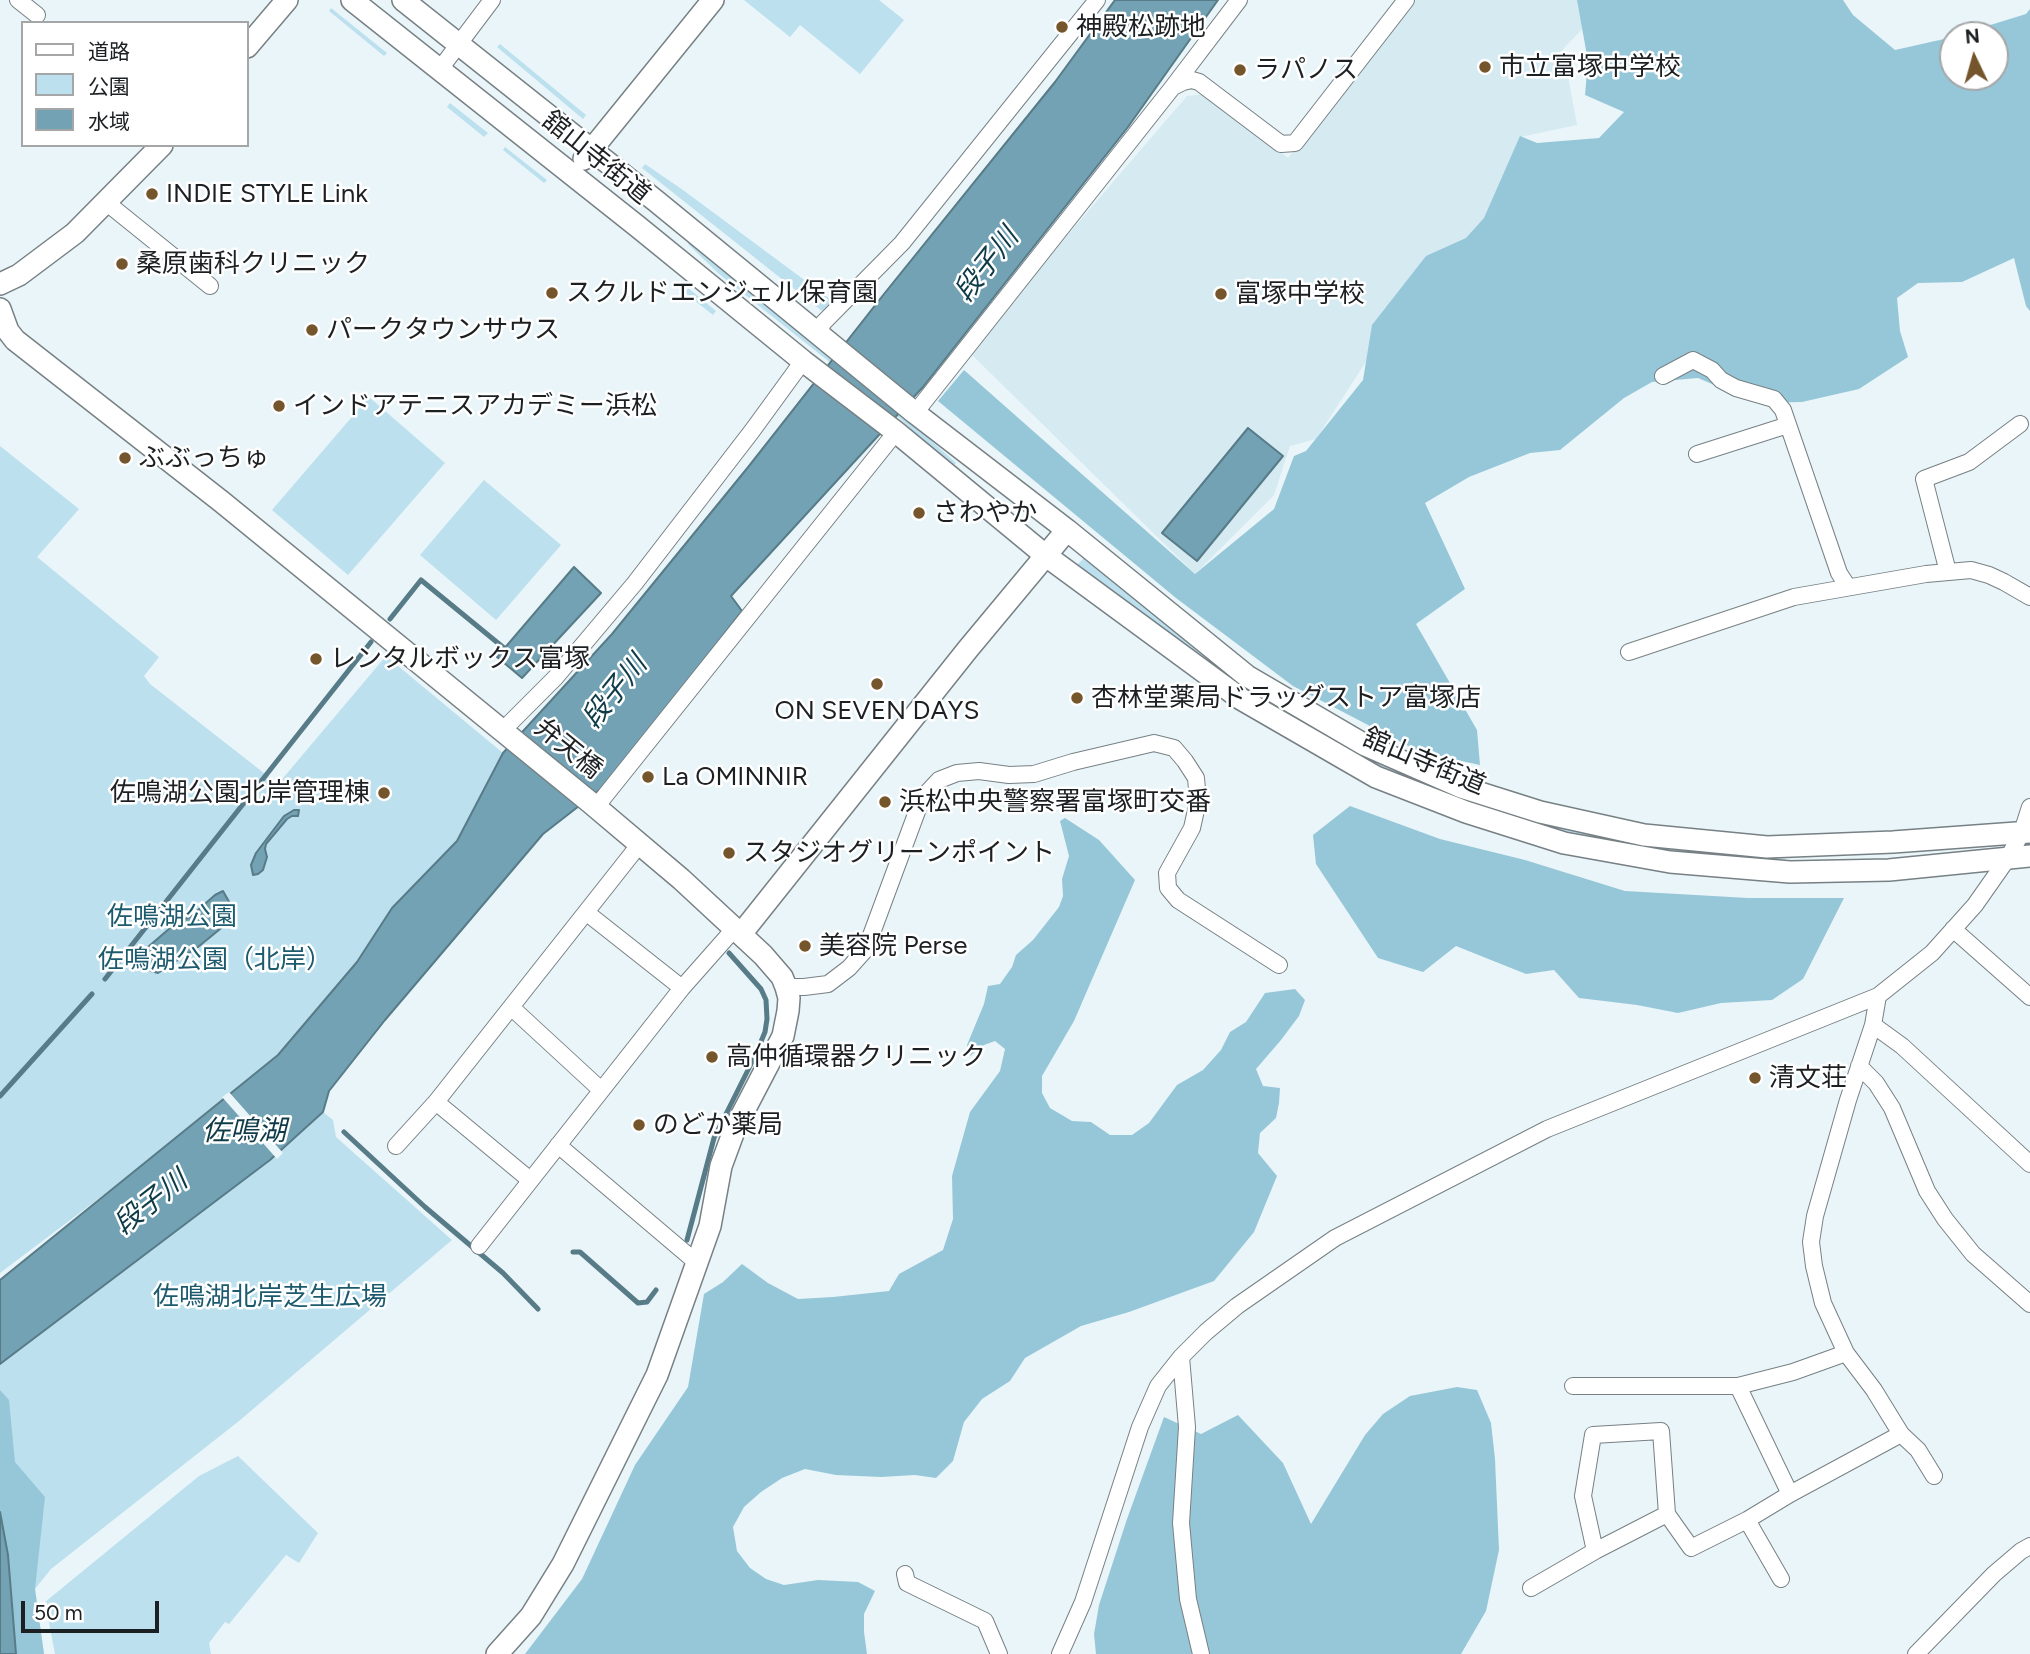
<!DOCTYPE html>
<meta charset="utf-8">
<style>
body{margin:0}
#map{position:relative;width:2030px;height:1654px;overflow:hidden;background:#e9f5f9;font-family:Figtree,"Noto Sans JP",sans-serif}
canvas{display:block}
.legend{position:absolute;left:21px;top:21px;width:228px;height:126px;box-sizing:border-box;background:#fff;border:2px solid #a4a6a7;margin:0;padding:9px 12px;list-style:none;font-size:21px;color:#1c2022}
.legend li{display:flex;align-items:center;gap:14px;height:35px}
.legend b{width:35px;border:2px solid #a4a6a7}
.north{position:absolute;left:1939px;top:21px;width:70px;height:70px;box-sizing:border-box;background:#fff;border:2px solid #a4a6a7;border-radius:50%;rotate:355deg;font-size:19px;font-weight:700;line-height:28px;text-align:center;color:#1c2022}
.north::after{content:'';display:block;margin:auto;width:24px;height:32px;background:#75552b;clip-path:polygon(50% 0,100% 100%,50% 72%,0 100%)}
.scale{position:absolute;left:21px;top:1601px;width:138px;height:32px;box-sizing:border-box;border:4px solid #1c2022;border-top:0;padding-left:9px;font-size:21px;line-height:24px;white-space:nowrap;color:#1c2022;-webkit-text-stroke:5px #fff;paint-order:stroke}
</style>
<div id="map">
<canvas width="2030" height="1654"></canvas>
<ul class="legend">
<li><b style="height:9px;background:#fff"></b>道路</li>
<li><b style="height:19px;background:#bce0ee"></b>公園</li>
<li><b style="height:19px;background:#72a2b3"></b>水域</li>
</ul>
<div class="north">N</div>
<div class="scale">50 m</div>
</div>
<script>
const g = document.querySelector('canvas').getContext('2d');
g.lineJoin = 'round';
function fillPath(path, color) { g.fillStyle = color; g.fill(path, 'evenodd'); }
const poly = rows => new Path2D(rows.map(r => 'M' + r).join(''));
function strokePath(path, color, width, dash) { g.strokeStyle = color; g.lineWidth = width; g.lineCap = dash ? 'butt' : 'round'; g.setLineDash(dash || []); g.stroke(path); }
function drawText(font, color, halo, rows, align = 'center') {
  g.font = font + ' Figtree,"Noto Sans JP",sans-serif'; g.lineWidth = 5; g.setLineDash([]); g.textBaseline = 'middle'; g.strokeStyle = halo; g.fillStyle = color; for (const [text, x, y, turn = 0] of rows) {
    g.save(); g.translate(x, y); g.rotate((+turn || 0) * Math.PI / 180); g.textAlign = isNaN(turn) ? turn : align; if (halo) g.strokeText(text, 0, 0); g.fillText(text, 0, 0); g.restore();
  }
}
const built = poly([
 [1416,0,1590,0,1593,18,1563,49,1577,125,1520,137,1501,234,1369,357,1316,439,1290,446,1274,495,1195,574,968,351,1187,96,1208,94,1288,158]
]);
const green = poly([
 [744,0,879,0,904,20,860,74,800,25,790,37],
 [331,8,387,53,384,56,329,11],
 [500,44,586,115,583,119,497,47],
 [450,103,488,133,484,137,447,107],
 [505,147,547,180,544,183,503,150],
 [645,164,683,190,834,302,822,311,642,168],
 [692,240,749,292,908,420,956,463,953,466,946,461,896,415,719,274,688,244],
 [688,288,716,311,713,315,685,293],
 [369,397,445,463,348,575,272,510],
 [0,446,79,509,37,557,159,657,144,676,150,684,278,784,386,656,503,753,457,841,392,908,357,962,278,1056,118,1184,0,1273],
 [484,480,561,545,496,620,420,555],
 [1085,557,1401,772,1762,856,1786,859,1785,863,1736,860,1637,848,1577,836,1495,813,1399,777,1359,758,1247,694,1077,565],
 [323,1112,333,1120,336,1137,452,1240,239,1421,51,1569,35,1589,44,1654,16,1654,8,1555,0,1512,0,1364,270,1160],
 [238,1456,318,1533,299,1563,286,1555,229,1624,225,1622,209,1643,211,1654,55,1654,45,1602,199,1476]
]);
const forest = poly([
 [1577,0,1843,0,1853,15,1895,50,1953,37,1953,77,1995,77,1995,35,1958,35,2026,14,2030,9,2030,311,2026,306,2014,258,1962,282,1918,283,1897,298,1900,331,1908,357,1859,389,1802,402,1756,403,1698,378,1652,382,1624,398,1560,450,1530,453,1469,477,1425,503,1465,589,1416,624,1477,730,1480,765,1420,752,1293,686,1176,598,938,401,964,370,1195,574,1274,509,1294,456,1306,451,1363,380,1372,325,1426,256,1466,238,1484,218,1520,136,1537,143,1599,138,1624,112,1585,95,1588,61],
 [1350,806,1440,839,1525,860,1625,891,1748,898,1844,898,1803,979,1772,1000,1721,1003,1678,1013,1637,1005,1579,998,1554,970,1526,974,1456,946,1423,972,1378,958,1316,864,1313,835],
 [1065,818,1099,840,1135,880,1074,1021,1042,1076,1042,1093,1050,1108,1072,1121,1091,1122,1110,1135,1132,1135,1149,1123,1177,1085,1203,1070,1221,1050,1230,1032,1246,1022,1265,993,1295,989,1305,1000,1299,1016,1281,1040,1256,1069,1263,1086,1280,1088,1279,1103,1276,1118,1260,1133,1258,1153,1277,1176,1254,1232,1214,1281,1129,1312,1081,1326,1025,1358,1010,1381,982,1399,964,1422,953,1461,936,1478,915,1475,881,1477,836,1475,805,1469,782,1478,761,1492,744,1507,733,1527,737,1551,750,1568,766,1579,784,1585,818,1580,858,1582,875,1591,864,1614,864,1632,867,1654,525,1654,582,1579,635,1465,688,1387,704,1294,723,1282,742,1264,768,1283,798,1299,833,1297,889,1291,899,1274,943,1250,953,1219,952,1176,970,1112,1000,1071,1005,1049,995,1041,984,1045,970,1056,967,1045,984,1004,988,986,1000,984,1012,967,1016,955,1033,940,1059,907,1063,896,1062,879,1069,856,1060,821],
 [1457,1387,1477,1390,1491,1423,1495,1459,1499,1550,1486,1611,1461,1654,1096,1654,1094,1634,1099,1605,1127,1519,1164,1417,1201,1434,1238,1415,1283,1463,1311,1524,1365,1435,1383,1414,1410,1396],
 [0,1390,9,1400,15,1462,45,1497,35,1589,44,1654,16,1654,8,1555,0,1512]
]);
const water = poly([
 [1115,0,1218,0,1128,127,923,387,731,596,742,611,606,785,543,834,385,1020,329,1091,323,1112,270,1160,0,1364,0,1280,278,1055,357,962,392,908,457,841,503,753,612,634,749,466,884,294,1055,82,1115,0],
 [1248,428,1283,456,1197,561,1162,533,1248,428],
 [574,567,601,593,522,678,497,657,574,567],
 [294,810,299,810,298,816,292,816,287,819,266,844,265,849,267,857,263,870,258,874,253,875,251,865,256,853,284,816,294,810],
 [223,891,232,907,231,916,225,925,198,947,158,973,151,971,144,965,142,960,148,947,177,922,190,917,215,895,223,891],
 [0,1512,8,1555,16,1654,0,1654,0,1512]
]);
const pier = poly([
 [229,1092,283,1153,277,1159,222,1097]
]);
const stream = poly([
 [390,619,421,580,504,648],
 [105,979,371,642],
 [0,1096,92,994],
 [344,1132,425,1207,503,1273,538,1309],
 [687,1240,714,1138,755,1056,765,1032,767,1019,766,1000,761,989,729,953],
 [573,1252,580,1252,638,1303,647,1302,656,1290]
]);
const street = poly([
 [18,0,37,15],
 [440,69,492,0],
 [1175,86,1183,82,1192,80,1199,82,1281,144,1295,143,1406,0],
 [107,203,210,286],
 [818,335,823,323,902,243,1097,0],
 [1663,376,1693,360,1712,370,1721,380,1736,388,1774,399,1783,410,1839,573,1848,587],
 [915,413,1172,88,1239,0],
 [1697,454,1788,425],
 [1948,572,1924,479,1969,462,2020,424],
 [1629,652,1794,597,1926,574,1971,570,1989,575,2004,582,2030,597],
 [502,731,555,678,635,583,752,431,803,361],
 [596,807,896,432],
 [587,913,682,988],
 [1953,929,2030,997],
 [786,987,804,987,828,984,849,968,866,949,919,806,925,795,939,780,957,773,979,771,1009,775,1034,774,1073,762,1154,743,1174,748,1185,761,1196,778,1198,801,1192,828,1167,873,1168,888,1178,900,1279,965],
 [511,1007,601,1090],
 [1873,1025,1902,1046,2030,1164],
 [1859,1066,1876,1083,1892,1108,1927,1191,1945,1219,1973,1254,2030,1304],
 [436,1102,530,1180],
 [558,1145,696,1262],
 [396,1146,436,1102,639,845],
 [479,1246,682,988,735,928],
 [1181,1357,1187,1427,1181,1523,1188,1599,1201,1654],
 [1573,1386,1738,1386],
 [1901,1434,1918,1450,1934,1476],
 [1790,1494,1738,1386,1793,1372,1846,1353],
 [1747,1520,1781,1579],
 [1595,1551,1667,1514],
 [905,1574,907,1583,985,1621,999,1654],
 [1531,1588,1595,1551,1583,1496,1593,1435,1661,1431,1667,1514,1691,1548,1747,1520,1790,1494,1901,1434,1874,1390,1846,1353,1823,1303,1814,1266,1811,1242,1815,1216,1848,1100,1873,1025,1878,996],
 [1060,1654,1083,1602,1140,1427,1158,1386,1181,1357,1206,1332,1237,1306,1335,1238,1547,1129,1878,996,1932,953,1975,905,2008,858,2022,832,2030,807],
 [1916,1654,1994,1574,2021,1551,2030,1546]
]);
const secondary = poly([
 [352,0,637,226,803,361,896,432,1045,555,1241,699,1376,777,1466,812,1564,843,1670,862,1790,872,1889,870,2030,856],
 [403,0,656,201,915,413,1067,530,1247,676,1365,745,1461,787,1540,812,1644,835,1767,847,1893,842,2030,832],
 [247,47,287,0],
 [584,159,713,0],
 [0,284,19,275,75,233,162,145],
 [0,309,8,331,15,340,222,502,591,803,681,879,763,955,782,977,786,987,789,998,788,1011,783,1036,735,1128,721,1166,710,1226,657,1375,563,1564,531,1616,497,1654],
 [741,934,968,649,1067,530]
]);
const markers = [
 [1062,27,7,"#75552b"],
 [1485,67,7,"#75552b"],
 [1240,70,7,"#75552b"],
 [152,194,7,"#75552b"],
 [122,264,7,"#75552b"],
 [552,293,7,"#75552b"],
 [1221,294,7,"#75552b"],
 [312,330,7,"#75552b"],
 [279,406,7,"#75552b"],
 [125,458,7,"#75552b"],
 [919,513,7,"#75552b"],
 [316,659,7,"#75552b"],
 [877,684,7,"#75552b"],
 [1077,698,7,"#75552b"],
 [648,777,7,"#75552b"],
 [384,793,7,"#75552b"],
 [885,802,7,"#75552b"],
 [729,853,7,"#75552b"],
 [805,946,7,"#75552b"],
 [712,1057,7,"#75552b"],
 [1755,1078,7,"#75552b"],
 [639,1125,7,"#75552b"]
];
const poiNames = [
 ["神殿松跡地",1076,27],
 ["市立富塚中学校",1499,67],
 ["ラパノス",1254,70],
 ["INDIE STYLE Link",166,194],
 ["桑原歯科クリニック",136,264],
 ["スクルドエンジェル保育園",566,293],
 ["富塚中学校",1235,294],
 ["パークタウンサウス",326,330],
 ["インドアテニスアカデミー浜松",293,406],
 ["ぶぶっちゅ",139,458],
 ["さわやか",933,513],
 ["レンタルボックス富塚",330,659],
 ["杏林堂薬局ドラッグストア富塚店",1091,698],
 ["ON SEVEN DAYS",877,711,"center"],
 ["La OMINNIR",662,777],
 ["佐鳴湖公園北岸管理棟",370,793,"right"],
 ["浜松中央警察署富塚町交番",899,802],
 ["スタジオグリーンポイント",743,853],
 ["美容院 Perse",819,946],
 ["高仲循環器クリニック",726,1057],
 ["清文荘",1769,1078],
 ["のどか薬局",653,1125]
];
const streetNames = [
 ["舘山寺街道",596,158,39],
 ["弁天橋",568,749,39],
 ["舘山寺街道",1424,762,23]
];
const parkNames = [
 ["佐鳴湖公園",172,917],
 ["佐鳴湖公園（北岸）",215,960],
 ["佐鳴湖北岸芝生広場",270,1297]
];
const waterNames = [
 ["段子川",987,265,-52],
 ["段子川",615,692,-51],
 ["佐鳴湖",244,1132],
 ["段子川",151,1203,-38]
];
fillPath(built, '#d6eaf1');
fillPath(green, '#bce0ee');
fillPath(forest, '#96c7d8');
fillPath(water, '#72a2b3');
strokePath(water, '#587b88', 2);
fillPath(pier, '#e9f5f9');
strokePath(stream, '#587b88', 5);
strokePath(street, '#778084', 18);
strokePath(secondary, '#778084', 24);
strokePath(street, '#fff', 16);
strokePath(secondary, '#fff', 21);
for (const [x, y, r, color] of markers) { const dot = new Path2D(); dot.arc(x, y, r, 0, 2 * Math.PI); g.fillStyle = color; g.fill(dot); strokePath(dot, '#fff', 2.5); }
drawText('26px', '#1c2022', '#fff', poiNames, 'left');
drawText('26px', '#1c2022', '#fff', streetNames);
drawText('26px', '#1c5a6e', '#fff', parkNames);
drawText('italic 28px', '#0f3b48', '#fff', waterNames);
</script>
